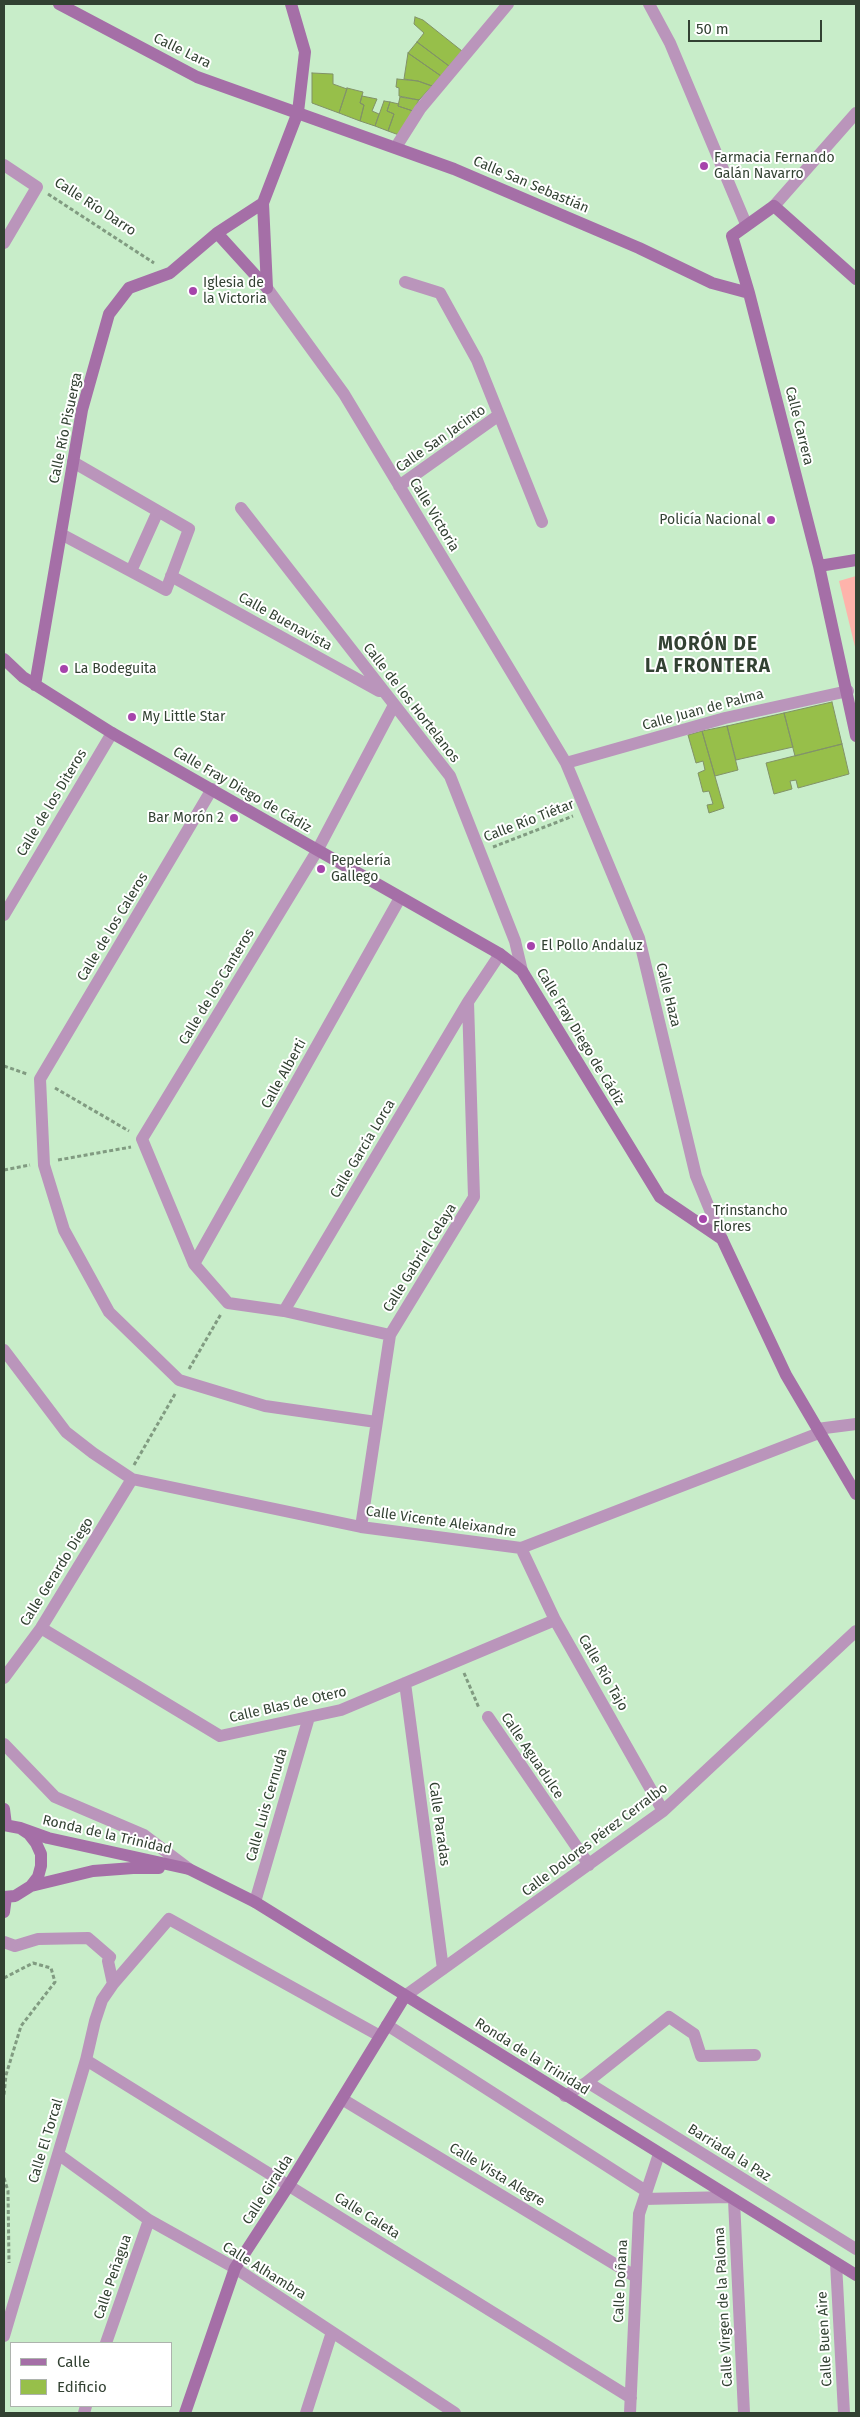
<!DOCTYPE html>
<meta charset="utf-8">
<style>
body{margin:0}
#map{position:relative;width:860px;height:2417px;overflow:hidden;background:#c8edc9;font-family:"Fira Sans",sans-serif}
canvas{display:block}
.frame{position:absolute;inset:0;border:5px solid #324132;pointer-events:none}
.legend{position:absolute;left:10px;top:2342px;width:162px;height:65px;box-sizing:border-box;background:#fff;border:1px solid #adb3ad;margin:0;padding:6px 9px;list-style:none;font-size:15px;color:#324132}
.legend li{display:flex;align-items:center;gap:10px;height:25px}
.legend b{width:25px;border:1px solid #adb3ad}
.scale{position:absolute;left:688px;top:20px;width:134px;height:22px;box-sizing:border-box;border:2px solid #324132;border-top:0;padding-left:6px;font-size:15px;line-height:18px;white-space:nowrap;color:#324132;-webkit-text-stroke:4px #fff;paint-order:stroke}
</style>
<div id="map">
<canvas width="860" height="2417"></canvas>
<div class="frame"></div>
<ul class="legend">
<li><b style="height:6px;background:#a56fa7"></b>Calle</li>
<li><b style="height:14px;background:#97bf4a"></b>Edificio</li>
</ul>
<div class="scale">50 m</div>
</div>
<script>
const g = document.querySelector('canvas').getContext('2d');
g.lineJoin = 'round';
function fillPath(path, color) { g.fillStyle = color; g.fill(path, 'evenodd'); }
const poly = rows => new Path2D(rows.map(r => 'M' + r).join(''));
function strokePath(path, color, width, dash) { g.strokeStyle = color; g.lineWidth = width; g.lineCap = dash ? 'butt' : 'round'; g.setLineDash(dash || []); g.stroke(path); }
function drawText(font, color, halo, rows, align = 'center') {
  g.font = font + ' "Fira Sans",sans-serif'; g.lineWidth = 4; g.setLineDash([]); g.textBaseline = 'middle'; g.strokeStyle = halo; g.fillStyle = color; for (const [text, x, y, turn = 0] of rows) {
    g.save(); g.translate(x, y); g.rotate((+turn || 0) * Math.PI / 180); g.textAlign = isNaN(turn) ? turn : align; if (halo) g.strokeText(text, 0, 0); g.fillText(text, 0, 0); g.restore();
  }
}
const green = poly([
 [856,576,856,651,839,581]
]);
const building = poly([
 [415,17,423,20,462,51,449,66,417,42,424,33,414,24,415,17],
 [417,42,449,66,441,76,408,53,417,42],
 [408,53,441,76,432,86,418,81,404,79,408,53],
 [312,73,333,74,333,84,347,89,339,113,312,103,312,73],
 [397,79,418,81,432,86,419,100,399,96,399,88,396,87,397,79],
 [347,88,363,92,360,103,364,105,360,121,339,113,347,88],
 [362,96,377,99,372,111,379,114,375,126,360,121,364,105,360,103,362,96],
 [400,97,419,100,413,111,398,106,400,97],
 [384,101,390,102,387,111,394,114,388,131,375,126,384,101],
 [390,102,399,104,398,106,413,111,399,135,388,131,394,114,387,111,390,102],
 [832,702,842,744,795,756,784,713,832,702],
 [784,713,793,747,736,760,727,726,784,713],
 [727,726,738,770,715,776,702,731,727,726],
 [702,731,724,808,709,813,707,805,713,804,709,791,703,792,698,773,705,770,703,761,696,763,688,735,702,731],
 [842,744,849,774,798,788,796,780,790,781,792,789,774,794,766,763,842,744]
]);
const path = poly([
 [48,194,154,263],
 [493,847,573,816],
 [4,1066,27,1074],
 [55,1088,129,1131],
 [58,1160,131,1147],
 [4,1170,30,1165],
 [189,1369,221,1314],
 [134,1465,175,1394],
 [464,1673,479,1708],
 [4,1978,33,1963,51,1968,55,1982,21,2026,6,2075,4,2095],
 [4,2178,8,2191,9,2263]
]);
const street = poly([
 [649,4,670,43,746,224],
 [396,147,420,109,508,4],
 [4,165,37,187,4,243],
 [774,206,856,113],
 [405,282,440,293,477,360,542,522],
 [267,288,344,394,566,763,639,938,696,1176,722,1239],
 [399,486,499,415],
 [241,508,450,776,515,941,522,971],
 [61,534,166,590,189,529,73,462],
 [131,571,158,511],
 [171,576,379,691],
 [566,763,725,718,848,691],
 [212,789,40,1079,44,1165,64,1230,109,1312,179,1380,265,1406,376,1422],
 [4,915,112,733],
 [194,1264,400,898],
 [284,1311,468,1002,500,954],
 [390,1335,284,1311,228,1303,194,1264,142,1139,317,851,394,705],
 [4,1350,66,1432,93,1453,132,1479,361,1527,521,1548,819,1433],
 [817,1429,856,1424],
 [361,1527,390,1335,474,1197,468,1002],
 [521,1548,555,1620,663,1811],
 [41,1628,220,1736,341,1710,555,1620],
 [4,1678,41,1628,132,1479],
 [405,1683,443,1969],
 [488,1717,589,1865],
 [4,1744,55,1797,144,1835,189,1869],
 [255,1902,309,1717],
 [4,1942,15,1946,38,1939,88,1938,110,1957,108,1961,113,1984,102,2000,95,2021,86,2060,4,2336],
 [113,1984,169,1919,380,2036],
 [405,1996,663,1811,856,1631],
 [387,2025,646,2191],
 [86,2060,631,2398],
 [587,2082,669,2017,694,2034,701,2056,755,2055],
 [565,2096,587,2082,856,2249],
 [342,2099,636,2277],
 [58,2154,149,2220,235,2268,455,2413],
 [644,2199,729,2197],
 [734,2200,744,2413],
 [836,2263,844,2413],
 [106,2343,149,2220],
 [84,2413,86,2406],
 [306,2413,332,2332],
 [630,2413,639,2214,659,2154]
]);
const secondary = poly([
 [59,4,197,77,454,169,639,248,712,283,749,293],
 [263,203,267,288],
 [217,233,267,288],
 [856,279,774,206,732,236,749,293,819,566,856,736],
 [819,566,856,560],
 [4,659,23,677,112,733,500,954,522,971,660,1197,722,1239,786,1375,856,1494],
 [35,685,82,410,109,314,129,288,170,273,217,233,263,203,298,112,305,52,291,4],
 [4,1809,6,1825],
 [4,1825,20,1828,29,1834,36,1843,41,1854,41,1866,38,1877,31,1886,15,1896,4,1897],
 [20,1828,48,1838,189,1869,255,1902,856,2275],
 [31,1886,93,1871,133,1868,159,1868],
 [4,1912,6,1897],
 [185,2413,235,2268,289,2185,405,1996]
]);
const markers = [
 [704,166,5,"#a644ab"],
 [193,291,5,"#a644ab"],
 [771,520,5,"#a644ab"],
 [64,669,5,"#a644ab"],
 [132,717,5,"#a644ab"],
 [234,818,5,"#a644ab"],
 [321,869,5,"#a644ab"],
 [531,946,5,"#a644ab"],
 [703,1219,5,"#a644ab"]
];
const streetNames = [
 ["Calle Lara",182,51,26],
 ["Calle San Sebastián",531,185,23],
 ["Calle Río Darro",95,207,33],
 ["Calle Carrera",799,426,76],
 ["Calle Río Pisuerga",66,428,-78],
 ["Calle San Jacinto",441,439,-35],
 ["Calle Victoria",434,515,59],
 ["Calle Buenavista",285,622,29],
 ["Calle de los Hortelanos",411,703,52],
 ["Calle Juan de Palma",703,710,-15],
 ["Calle Fray Diego de Cádiz",242,790,30],
 ["Calle de los Diteros",52,803,-59],
 ["Calle Río Tiétar",529,821,-21],
 ["Calle de los Caleros",113,927,-59],
 ["Calle de los Canteros",217,987,-59],
 ["Calle Haza",668,995,76],
 ["Calle Fray Diego de Cádiz",580,1037,59],
 ["Calle Alberti",284,1074,-61],
 ["Calle García Lorca",363,1149,-59],
 ["Calle Gabriel Celaya",420,1258,-58],
 ["Calle Vicente Aleixandre",441,1522,8],
 ["Calle Gerardo Diego",57,1572,-58],
 ["Calle Río Tajo",603,1673,60],
 ["Calle Blas de Otero",288,1705,-13],
 ["Calle Aguadulce",532,1756,56],
 ["Calle Luis Cernuda",267,1805,-74],
 ["Calle Paradas",439,1824,82],
 ["Ronda de la Trinidad",107,1835,13],
 ["Calle Dolores Pérez Cerralbo",595,1840,-37],
 ["Ronda de la Trinidad",532,2057,32],
 ["Calle El Torcal",46,2141,-73],
 ["Barriada la Paz",729,2153,32],
 ["Calle Vista Alegre",497,2175,31],
 ["Calle Giralda",268,2190,-57],
 ["Calle Caleta",367,2216,32],
 ["Calle Alhambra",264,2271,32],
 ["Calle Peñagua",113,2277,-71],
 ["Calle Doñana",621,2281,-87],
 ["Calle Virgen de la Paloma",724,2307,-93],
 ["Calle Buen Aire",825,2339,-93]
];
const poiNames = [
 ["Farmacia Fernando",714,158],
 ["Galán Navarro",714,174],
 ["Iglesia de",203,283],
 ["la Victoria",203,299],
 ["Policía Nacional",761,520,"right"],
 ["La Bodeguita",74,669],
 ["My Little Star",142,717],
 ["Bar Morón 2",224,818,"right"],
 ["Pepelería",331,861],
 ["Gallego",331,877],
 ["El Pollo Andaluz",541,946],
 ["Trinstancho",713,1211],
 ["Flores",713,1227]
];
const districtNames = [
 ["MORÓN DE",708,645],
 ["LA FRONTERA",708,667]
];
fillPath(green, '#feb3ab');
fillPath(building, '#97bf4a');
strokePath(building, '#819268', 1);
strokePath(path, '#819b81', 3, [4, 2.5]);
strokePath(street, '#ba95bb', 12);
strokePath(secondary, '#a56fa7', 12);
for (const [x, y, r, color] of markers) { const dot = new Path2D(); dot.arc(x, y, r, 0, 2 * Math.PI); g.fillStyle = color; g.fill(dot); strokePath(dot, '#fff', 2); }
drawText('14px', '#324132', '#fff', streetNames);
drawText('14px', '#324132', '#fff', poiNames, 'left');
g.letterSpacing = '1px';
drawText('bold 19px', '#324132', '#fff', districtNames);
g.letterSpacing = '0px';
</script>
